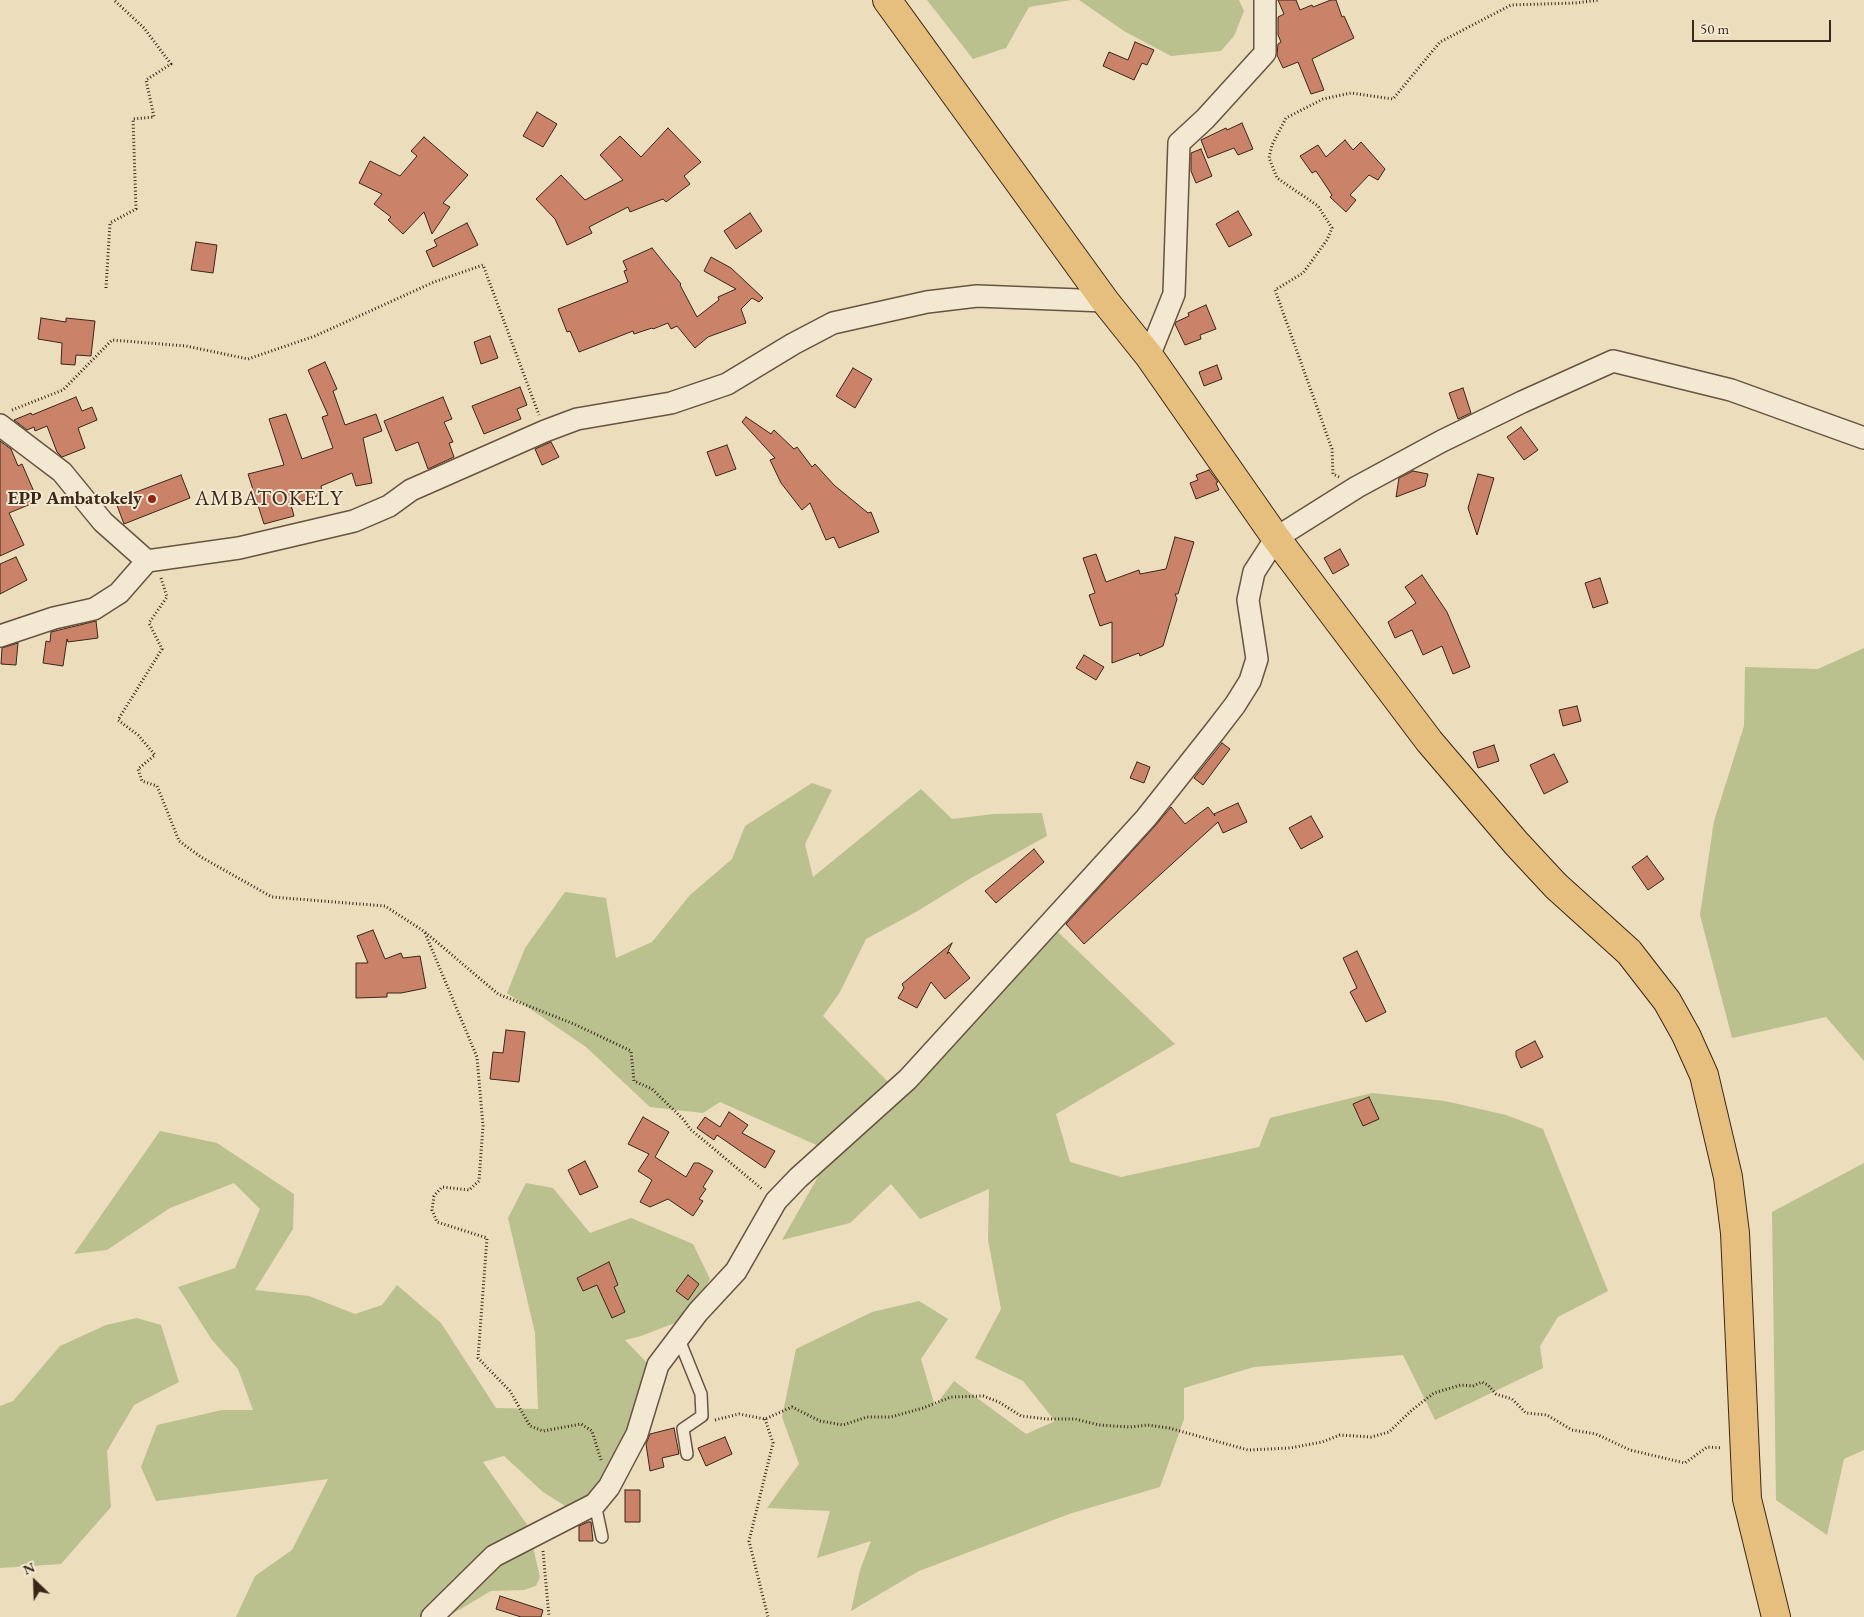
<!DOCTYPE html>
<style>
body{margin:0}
#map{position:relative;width:1864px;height:1617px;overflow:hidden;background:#ecddbc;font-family:"EB Garamond",serif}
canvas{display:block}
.north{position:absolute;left:10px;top:1557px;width:50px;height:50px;-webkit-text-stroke:4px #f3e9d3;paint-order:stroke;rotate:336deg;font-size:14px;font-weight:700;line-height:20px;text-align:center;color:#3b2719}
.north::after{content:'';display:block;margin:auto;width:18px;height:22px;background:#3b2719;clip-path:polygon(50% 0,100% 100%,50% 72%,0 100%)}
.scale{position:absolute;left:1692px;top:20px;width:139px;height:22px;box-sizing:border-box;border:2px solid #3b2719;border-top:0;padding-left:6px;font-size:15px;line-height:18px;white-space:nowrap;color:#3b2719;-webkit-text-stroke:4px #f3e9d3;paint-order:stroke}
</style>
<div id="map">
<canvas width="1864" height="1617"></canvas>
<div class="north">N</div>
<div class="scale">50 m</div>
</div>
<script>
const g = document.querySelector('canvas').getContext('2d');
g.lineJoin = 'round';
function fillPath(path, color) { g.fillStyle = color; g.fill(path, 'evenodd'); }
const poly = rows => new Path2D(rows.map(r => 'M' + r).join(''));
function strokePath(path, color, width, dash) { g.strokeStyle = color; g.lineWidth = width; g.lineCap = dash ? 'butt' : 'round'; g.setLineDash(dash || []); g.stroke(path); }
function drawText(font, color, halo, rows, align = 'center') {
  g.font = font + ' "EB Garamond",serif'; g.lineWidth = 4; g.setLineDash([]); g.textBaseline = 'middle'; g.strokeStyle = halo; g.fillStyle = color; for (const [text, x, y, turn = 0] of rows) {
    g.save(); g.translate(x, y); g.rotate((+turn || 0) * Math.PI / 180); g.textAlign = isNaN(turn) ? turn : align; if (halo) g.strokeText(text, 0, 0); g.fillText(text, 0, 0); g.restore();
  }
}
const green = poly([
 [927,0,1071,0,1029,7,1006,48,973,59],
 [1079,0,1239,0,1244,11,1234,36,1221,51,1171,56,1124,31],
 [1864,648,1864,1061,1826,1017,1732,1038,1700,915,1714,821,1744,726,1745,667,1818,669],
 [812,783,832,790,805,844,813,877,921,789,952,819,994,814,1042,813,1047,836,971,878,916,912,866,939,840,992,823,1016,898,1092,1058,932,1175,1044,1056,1114,1070,1162,1121,1177,1259,1147,1270,1118,1372,1093,1445,1101,1506,1115,1543,1129,1608,1291,1558,1317,1540,1346,1543,1368,1435,1420,1403,1355,1254,1367,1184,1388,1184,1419,1160,1487,1072,1513,919,1571,851,1611,860,1570,871,1541,817,1558,830,1511,767,1508,799,1464,782,1417,796,1349,872,1312,919,1301,948,1319,921,1359,935,1406,954,1381,1026,1434,1055,1421,1023,1381,975,1358,1001,1309,988,1240,989,1189,920,1219,891,1184,850,1223,782,1240,832,1152,720,1102,703,1113,650,1107,586,1047,507,993,525,948,565,892,606,898,616,958,652,942,690,895,732,859,745,826],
 [160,1131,217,1143,294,1194,293,1229,255,1290,309,1296,355,1314,382,1305,397,1285,441,1323,496,1408,538,1409,535,1333,508,1218,526,1183,553,1188,590,1233,631,1218,693,1244,710,1279,685,1319,641,1336,625,1340,648,1364,647,1404,601,1487,570,1509,543,1492,504,1456,483,1462,528,1526,540,1577,536,1586,524,1590,491,1591,447,1617,236,1617,255,1576,292,1550,328,1479,156,1501,141,1467,157,1425,222,1410,253,1410,238,1369,212,1340,178,1287,235,1268,260,1209,234,1183,170,1208,107,1250,74,1254],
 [1864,1163,1864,1450,1844,1459,1827,1535,1776,1500,1772,1212],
 [137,1318,161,1325,179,1382,134,1405,107,1451,111,1507,61,1564,0,1568,0,1406,13,1401,60,1346,106,1325]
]);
const building = poly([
 [1278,0,1296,0,1300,10,1312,5,1313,7,1331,0,1336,0,1342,17,1344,16,1354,38,1312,59,1324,90,1311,94,1298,62,1283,68,1277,55,1278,44,1281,42,1278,35,1278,17,1284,14,1278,0],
 [1135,42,1154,50,1147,65,1142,63,1134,80,1103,66,1109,52,1128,60,1135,42],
 [537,112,557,124,543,147,523,136,537,112],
 [1242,123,1253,149,1238,155,1234,148,1208,158,1201,140,1226,128,1227,130,1242,123],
 [668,128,701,162,684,176,690,184,666,202,663,199,630,212,628,207,589,227,592,233,567,245,555,219,536,199,561,175,585,200,623,180,600,155,620,136,641,157,668,128],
 [424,137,468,175,443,203,450,207,432,234,424,212,403,234,388,220,391,217,374,204,382,194,359,183,370,161,400,176,417,156,411,151,424,137],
 [1345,140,1353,150,1361,142,1385,169,1378,180,1369,175,1350,195,1356,200,1346,212,1330,197,1332,195,1316,171,1312,173,1300,156,1318,145,1326,157,1345,140],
 [1201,149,1212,176,1196,183,1191,171,1191,153,1201,149],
 [1238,211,1252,235,1229,247,1216,224,1238,211],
 [750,213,762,231,736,249,724,231,750,213],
 [467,223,478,245,433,267,426,251,437,246,434,240,467,223],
 [196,242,217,245,213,273,191,270,196,242],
 [652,248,681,284,680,285,697,317,719,300,718,297,736,289,704,271,711,257,731,268,763,298,759,302,752,298,741,309,746,323,708,337,695,348,677,326,671,329,668,323,653,329,652,328,634,334,633,331,579,352,570,331,567,332,558,309,628,282,624,271,627,270,623,261,652,248],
 [1206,305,1216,329,1200,335,1201,339,1185,345,1175,324,1176,322,1189,316,1188,313,1206,305],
 [41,318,66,322,66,318,95,321,91,356,76,355,75,365,61,364,62,343,38,339,41,318],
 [490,336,498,358,481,364,474,342,490,336],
 [325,362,337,389,333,391,345,425,376,414,382,431,363,438,372,483,356,486,352,473,321,486,322,492,317,496,291,505,294,516,264,524,248,474,284,465,269,419,286,414,302,459,333,448,322,417,328,415,308,370,325,362],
 [1217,365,1222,379,1204,386,1199,372,1217,365],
 [853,368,872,379,855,408,836,396,853,368],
 [520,387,527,405,517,409,521,419,484,434,472,406,520,387],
 [1463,388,1471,413,1458,419,1449,393,1463,388],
 [76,397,82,411,92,407,97,420,78,428,85,448,62,457,57,452,47,426,35,431,34,427,27,430,14,420,31,413,32,415,76,397],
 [443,397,452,419,444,422,453,442,449,443,454,457,428,469,418,442,396,451,384,421,443,397],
 [746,417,771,434,774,430,794,449,797,447,812,467,815,464,834,485,868,513,871,512,879,532,839,548,834,537,826,540,810,503,802,510,781,483,770,460,775,458,742,422,746,417],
 [1521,427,1538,450,1524,460,1507,437,1521,427],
 [0,441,11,449,18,466,22,464,38,501,9,513,24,545,0,556,0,441],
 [551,442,559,457,542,465,535,449,551,442],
 [727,445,736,469,716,476,707,452,727,445],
 [1209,470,1218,482,1216,483,1219,490,1196,499,1190,483,1198,480,1196,475,1209,470],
 [1413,471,1428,474,1425,486,1396,497,1399,478,1413,471],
 [1478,474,1494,478,1477,535,1468,508,1478,474],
 [181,475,190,498,124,524,115,500,181,475],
 [1175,537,1194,542,1178,594,1175,594,1177,599,1163,646,1140,656,1139,653,1112,663,1112,622,1100,626,1089,595,1095,593,1083,558,1096,554,1106,582,1139,570,1140,574,1166,569,1175,537],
 [1340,549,1349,565,1333,574,1324,558,1340,549],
 [16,557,27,580,0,594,0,564,16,557],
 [1422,575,1447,612,1470,667,1453,674,1442,646,1423,655,1412,630,1395,638,1388,622,1416,603,1405,587,1422,575],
 [1600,578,1608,603,1593,608,1585,583,1600,578],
 [96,621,98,638,68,642,67,639,63,666,43,663,46,641,50,642,51,632,96,621],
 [18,643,16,665,1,664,2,648,18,643],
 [1084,655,1104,667,1096,680,1076,668,1084,655],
 [1577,706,1581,721,1563,726,1559,710,1577,706],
 [1222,743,1230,749,1203,785,1194,778,1222,743],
 [1494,745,1499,761,1478,768,1473,752,1494,745],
 [1554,754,1568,782,1544,794,1530,765,1554,754],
 [1137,762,1150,767,1144,783,1130,778,1137,762],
 [1238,803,1247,822,1223,833,1218,822,1084,944,1066,924,1155,826,1171,807,1185,824,1208,807,1215,816,1214,814,1238,803],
 [1311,816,1323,837,1301,849,1289,828,1311,816],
 [1034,849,1044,862,996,903,985,891,1034,849],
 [1647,856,1664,879,1648,890,1632,867,1647,856],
 [373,930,385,959,401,953,403,958,420,956,426,988,401,993,387,993,387,997,356,998,356,963,368,963,357,936,373,930],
 [952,943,947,954,949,952,970,978,945,999,931,982,917,1008,898,998,904,988,902,984,952,943],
 [1357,951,1386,1012,1366,1022,1350,992,1357,988,1343,958,1357,951],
 [506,1030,525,1032,519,1082,490,1079,493,1052,503,1053,506,1030],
 [1535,1041,1543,1057,1521,1068,1516,1056,1516,1051,1535,1041],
 [1369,1097,1379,1119,1363,1126,1353,1104,1369,1097],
 [729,1112,748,1125,742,1133,775,1151,765,1168,717,1135,714,1140,697,1128,705,1117,720,1127,729,1112],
 [643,1117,669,1132,655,1157,686,1177,694,1163,699,1163,713,1171,703,1187,706,1189,699,1199,703,1201,693,1216,668,1199,650,1207,640,1202,652,1180,638,1171,649,1154,628,1144,643,1117],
 [585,1161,598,1187,580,1195,568,1170,585,1161],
 [609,1262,618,1285,614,1287,625,1312,612,1318,597,1285,583,1291,577,1278,609,1262],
 [688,1275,699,1284,688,1300,676,1291,688,1275],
 [674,1428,679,1454,662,1458,664,1467,650,1471,646,1444,650,1434,674,1428],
 [725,1437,732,1454,706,1466,698,1448,725,1437],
 [625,1490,640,1490,640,1522,625,1522,625,1490],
 [588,1522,591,1522,593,1541,579,1541,579,1526,588,1522],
 [500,1596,543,1610,541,1617,521,1617,496,1609,500,1596]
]);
const path = poly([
 [106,288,110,223,136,209,133,119,154,117,146,80,171,64,144,28,114,0],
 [12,410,63,390,112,340,186,346,248,359,315,336,434,282,483,265,539,415],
 [1339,477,1333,474,1332,449,1275,290,1303,273,1327,240,1332,228,1318,206,1277,178,1269,158,1272,145,1286,118,1323,99,1351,93,1393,99,1440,42,1511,5,1575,3,1600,0],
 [161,578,167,597,149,623,162,649,118,720,138,735,155,755,138,769,142,781,157,786,179,841,201,857,272,897,385,906,425,932,498,994,574,1024,631,1051,634,1081,652,1089,684,1120,690,1129,762,1189],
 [425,933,477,1057,483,1126,479,1181,469,1190,442,1187,434,1196,432,1210,437,1222,487,1238,478,1358,510,1391,530,1426,543,1431,581,1424,592,1431,601,1460],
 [765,1419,773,1443,749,1541,768,1617],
 [715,1420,739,1414,765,1419,792,1407,820,1421,843,1425,867,1417,891,1417,923,1408,951,1397,983,1396,999,1402,1021,1416,1047,1419,1075,1419,1099,1425,1130,1427,1148,1425,1169,1428,1248,1450,1290,1448,1322,1442,1340,1435,1371,1437,1389,1432,1412,1410,1434,1393,1461,1385,1473,1386,1482,1382,1488,1385,1496,1394,1512,1399,1526,1413,1547,1415,1572,1430,1596,1434,1630,1450,1685,1463,1707,1447,1722,1448],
 [543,1551,549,1617]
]);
const lane = poly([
 [678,1337,701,1394,702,1416,683,1429,687,1454],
 [595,1504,602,1537]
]);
const street = poly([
 [1149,356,1174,294,1179,143,1205,119,1265,53,1265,0],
 [0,425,62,472,103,522,147,561],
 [0,636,54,618,94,609,119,593,147,561,239,548,354,521,389,506,411,490,545,431,577,419,671,403,727,384,793,344,833,323,927,302,977,296,1105,301],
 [432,1617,494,1556,595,1504,609,1487,637,1434,658,1365,698,1312,736,1271,776,1201,798,1178,908,1079,1146,818,1215,731,1235,705,1250,681,1257,659,1248,600,1254,572,1276,538,1357,487,1442,441,1522,402,1613,361,1731,390,1864,438]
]);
const primary = poly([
 [887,0,1105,301,1149,356,1276,538,1429,741,1516,843,1556,886,1629,952,1667,1001,1686,1035,1704,1075,1728,1177,1735,1233,1747,1499,1776,1617]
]);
const markers = [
 [152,499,5,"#8f2418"]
];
const poiNames = [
 ["EPP Ambatokely",142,499]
];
const quarterNames = [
 ["AMBATOKELY",269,499]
];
fillPath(green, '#bac08e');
fillPath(building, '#ca8269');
strokePath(building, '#3b2719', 1);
strokePath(lane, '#675442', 14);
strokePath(street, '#675442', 24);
strokePath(primary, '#3b2719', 30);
strokePath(path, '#3b2719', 3, [1, 2.5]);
strokePath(lane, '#f3e9d3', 11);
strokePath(street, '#f3e9d3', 21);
strokePath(primary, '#e6be7e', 28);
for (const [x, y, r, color] of markers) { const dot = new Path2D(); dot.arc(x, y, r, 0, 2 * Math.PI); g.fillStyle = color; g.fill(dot); strokePath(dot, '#f3e9d3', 2); }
drawText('bold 19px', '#3b2719', '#f3e9d3', poiNames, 'right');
g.letterSpacing = '1px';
drawText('21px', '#3b2719', '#f3e9d3', quarterNames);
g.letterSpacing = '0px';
</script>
